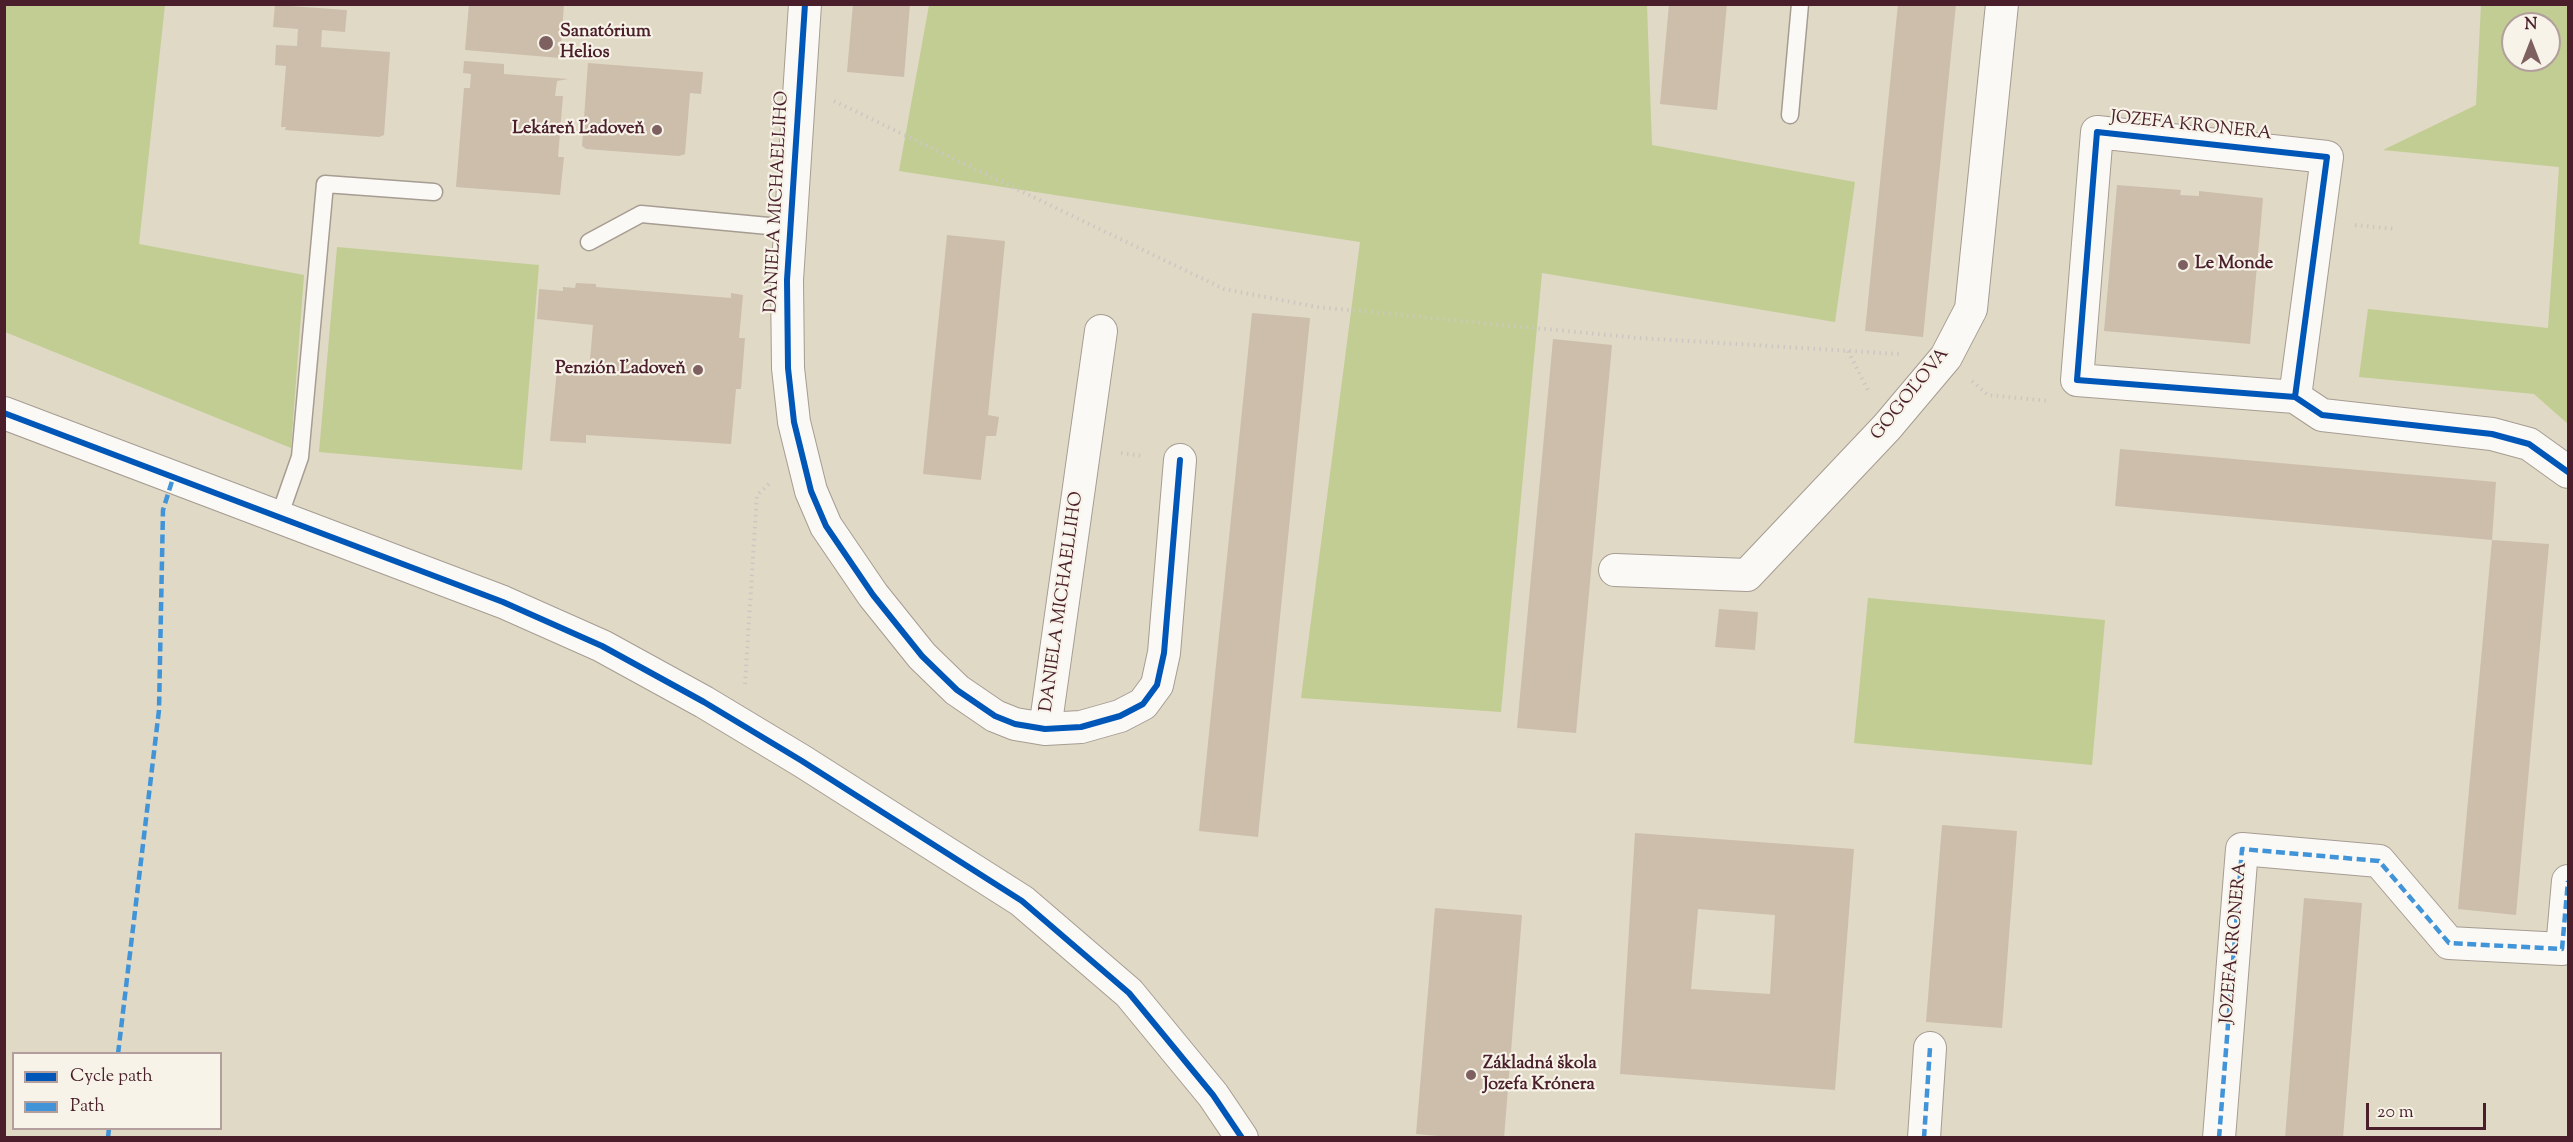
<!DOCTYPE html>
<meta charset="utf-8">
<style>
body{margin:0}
#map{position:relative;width:2573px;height:1142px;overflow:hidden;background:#e0d9c5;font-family:"Sorts Mill Goudy",serif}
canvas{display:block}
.frame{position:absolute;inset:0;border:6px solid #4a1f2b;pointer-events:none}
.legend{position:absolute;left:12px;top:1052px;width:210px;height:78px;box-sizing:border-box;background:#f7f3e8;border:2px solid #b29e9c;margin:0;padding:8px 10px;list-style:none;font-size:18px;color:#4a1f2b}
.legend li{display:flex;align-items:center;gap:12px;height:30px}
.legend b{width:30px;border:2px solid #b29e9c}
.north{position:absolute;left:2501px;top:12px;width:60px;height:60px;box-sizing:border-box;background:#f7f3e8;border:2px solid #b29e9c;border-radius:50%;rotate:0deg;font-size:16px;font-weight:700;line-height:24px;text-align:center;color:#4a1f2b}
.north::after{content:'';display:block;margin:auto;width:21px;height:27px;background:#7e6061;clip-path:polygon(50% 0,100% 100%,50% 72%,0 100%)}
.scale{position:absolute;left:2366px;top:1103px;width:120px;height:27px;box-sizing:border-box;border:3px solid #4a1f2b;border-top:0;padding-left:8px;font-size:18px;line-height:21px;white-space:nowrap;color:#4a1f2b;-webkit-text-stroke:4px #f7f3e8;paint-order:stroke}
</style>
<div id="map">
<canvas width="2573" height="1142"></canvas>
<div class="frame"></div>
<ul class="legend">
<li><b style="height:8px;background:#0057b8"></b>Cycle path</li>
<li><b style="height:8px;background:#4194d7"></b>Path</li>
</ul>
<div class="north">N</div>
<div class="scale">20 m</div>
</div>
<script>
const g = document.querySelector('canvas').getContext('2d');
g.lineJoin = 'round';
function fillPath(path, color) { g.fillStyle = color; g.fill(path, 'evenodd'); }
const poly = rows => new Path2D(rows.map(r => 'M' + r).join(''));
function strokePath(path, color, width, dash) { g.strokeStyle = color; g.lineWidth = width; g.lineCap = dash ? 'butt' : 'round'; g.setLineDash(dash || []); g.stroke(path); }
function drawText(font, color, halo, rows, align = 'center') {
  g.font = font + ' "Sorts Mill Goudy",serif'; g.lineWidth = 4.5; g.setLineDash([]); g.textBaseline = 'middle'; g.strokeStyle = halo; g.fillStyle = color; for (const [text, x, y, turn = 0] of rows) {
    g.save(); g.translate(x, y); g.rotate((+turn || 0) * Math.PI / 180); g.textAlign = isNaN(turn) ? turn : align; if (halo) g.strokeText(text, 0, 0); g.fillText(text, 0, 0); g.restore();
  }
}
const green = poly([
 [4,5,165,5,139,244,304,275,291,448,5,332],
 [1647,5,1652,145,1855,182,1835,322,1542,273,1501,712,1301,698,1360,242,899,171,929,5],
 [2481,5,2568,5,2568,424,2534,394,2359,377,2368,309,2548,328,2559,167,2383,150,2476,105],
 [2513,24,2549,24,2549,60,2513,60],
 [337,247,539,265,522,470,319,452],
 [1868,598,2105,620,2092,765,1854,743]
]);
const building = poly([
 [469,4,564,4,560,58,465,50],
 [853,4,910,4,904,77,847,72],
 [1669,4,1727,4,1717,110,1660,104],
 [1898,4,1956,4,1923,337,1865,331],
 [275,5,347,10,345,32,322,30,321,47,390,52,384,135,379,137,285,130,286,127,281,127,286,66,275,65,276,45,297,46,298,29,273,27],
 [464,61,504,64,504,74,568,79,557,81,555,96,563,96,558,157,564,157,560,195,456,187,464,88,470,88,471,74,463,73],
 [588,63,703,72,701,94,690,93,685,154,679,156,586,149,582,146],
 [2117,185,2181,190,2180,195,2199,196,2199,191,2263,198,2250,344,2104,331],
 [947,235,1005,241,988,415,999,417,996,436,986,436,981,480,923,474],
 [576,283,596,284,596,287,731,298,731,293,743,295,739,338,745,338,741,389,736,389,731,444,586,435,586,443,550,441,557,369,589,371,593,325,537,319,539,289,563,291,563,287,575,288],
 [1252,313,1310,318,1258,837,1199,831],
 [1553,339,1612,345,1576,733,1517,728],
 [2120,449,2496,482,2492,540,2549,544,2516,915,2458,909,2492,540,2115,506],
 [1719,609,1758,612,1755,650,1715,647],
 [1942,825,2017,831,2002,1028,1926,1022],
 [1635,833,1854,849,1835,1090,1620,1074],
 [1698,909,1775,915,1770,994,1691,989],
 [2304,898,2362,903,2343,1138,2285,1138],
 [1435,908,1522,915,1504,1138,1462,1138,1416,1134]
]);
const path = poly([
 [834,101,1224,289,1317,307,1639,338,1899,354],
 [2355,225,2395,229],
 [1848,351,1869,392],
 [1972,381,1988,395,2049,401],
 [1121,453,1143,456],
 [745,684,757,495,771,482]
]);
const service = poly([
 [1790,115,1800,4],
 [589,242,641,214,790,228],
 [279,517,300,457,325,184,434,192]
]);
const minor = poly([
 [805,4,787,280,788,368,794,422,811,491,826,526,873,595,922,656,957,690,995,716,1015,724,1045,729,1081,727,1120,716,1143,704,1157,685,1164,653,1180,460],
 [2295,397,2327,157,2097,132,2077,380,2295,397,2322,415,2492,434,2529,444,2568,472],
 [4,413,503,602,602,646,704,702,802,761,1022,901,1129,993,1213,1095,1242,1138],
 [1615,570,1747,575,1887,427,1946,357,1971,309,2002,4],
 [1045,729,1101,331],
 [1924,1138,1930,1048],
 [2219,1138,2242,849,2379,861,2449,943,2562,949,2568,881]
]);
const quiet = poly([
 [118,1054,159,710,163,510,173,478],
 [108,1138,109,1128],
 [1924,1138,1930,1048],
 [2219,1138,2242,849,2379,861,2449,943,2562,949,2568,881]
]);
const cycleway = poly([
 [805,4,787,280,788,368,794,422,811,491,826,526,873,595,922,656,957,690,995,716,1015,724,1045,729,1081,727,1120,716,1143,704,1157,685,1164,653,1180,460],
 [2295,397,2327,157,2097,132,2077,380,2295,397,2322,415,2492,434,2529,444,2568,472],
 [4,413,503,602,602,646,704,702,802,761,1022,901,1129,993,1213,1095,1242,1138]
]);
const markers = [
 [546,43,8,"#7e6061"],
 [657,130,6,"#7e6061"],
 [2183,265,6,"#7e6061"],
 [698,370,6,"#7e6061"],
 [1471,1075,6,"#7e6061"]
];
const poiNames = [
 ["Sanatórium",560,33],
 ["Helios",560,54],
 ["Lekáreň Ľadoveň",645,130,"right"],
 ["Le Monde",2195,265],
 ["Penzión Ľadoveň",686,370,"right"],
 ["Základná škola",1483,1065],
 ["Jozefa Krónera",1483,1086]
];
const streetNames = [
 ["JOZEFA KRONERA",2191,127,6],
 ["DANIELA MICHAELLIHO",778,202,-87],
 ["GOGOĽOVA",1911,395,-51],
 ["DANIELA MICHAELLIHO",1063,602,-82],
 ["JOZEFA KRONERA",2235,943,-85]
];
fillPath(green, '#c1cd93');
fillPath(building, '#ccbeab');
strokePath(service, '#a69c92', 19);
strokePath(minor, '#a69c92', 34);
strokePath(path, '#ccc7c3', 4, [1.5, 4.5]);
strokePath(service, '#faf9f6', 16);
strokePath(minor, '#faf9f6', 32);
strokePath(quiet, '#4194d7', 4.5, [9, 4.5]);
strokePath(cycleway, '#0057b8', 6);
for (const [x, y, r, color] of markers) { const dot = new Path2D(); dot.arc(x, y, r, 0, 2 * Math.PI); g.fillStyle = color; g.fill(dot); strokePath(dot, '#f7f3e8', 2); }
drawText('bold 18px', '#4a1f2b', '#f7f3e8', poiNames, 'left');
drawText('18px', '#4a1f2b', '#f7f3e8', streetNames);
</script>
